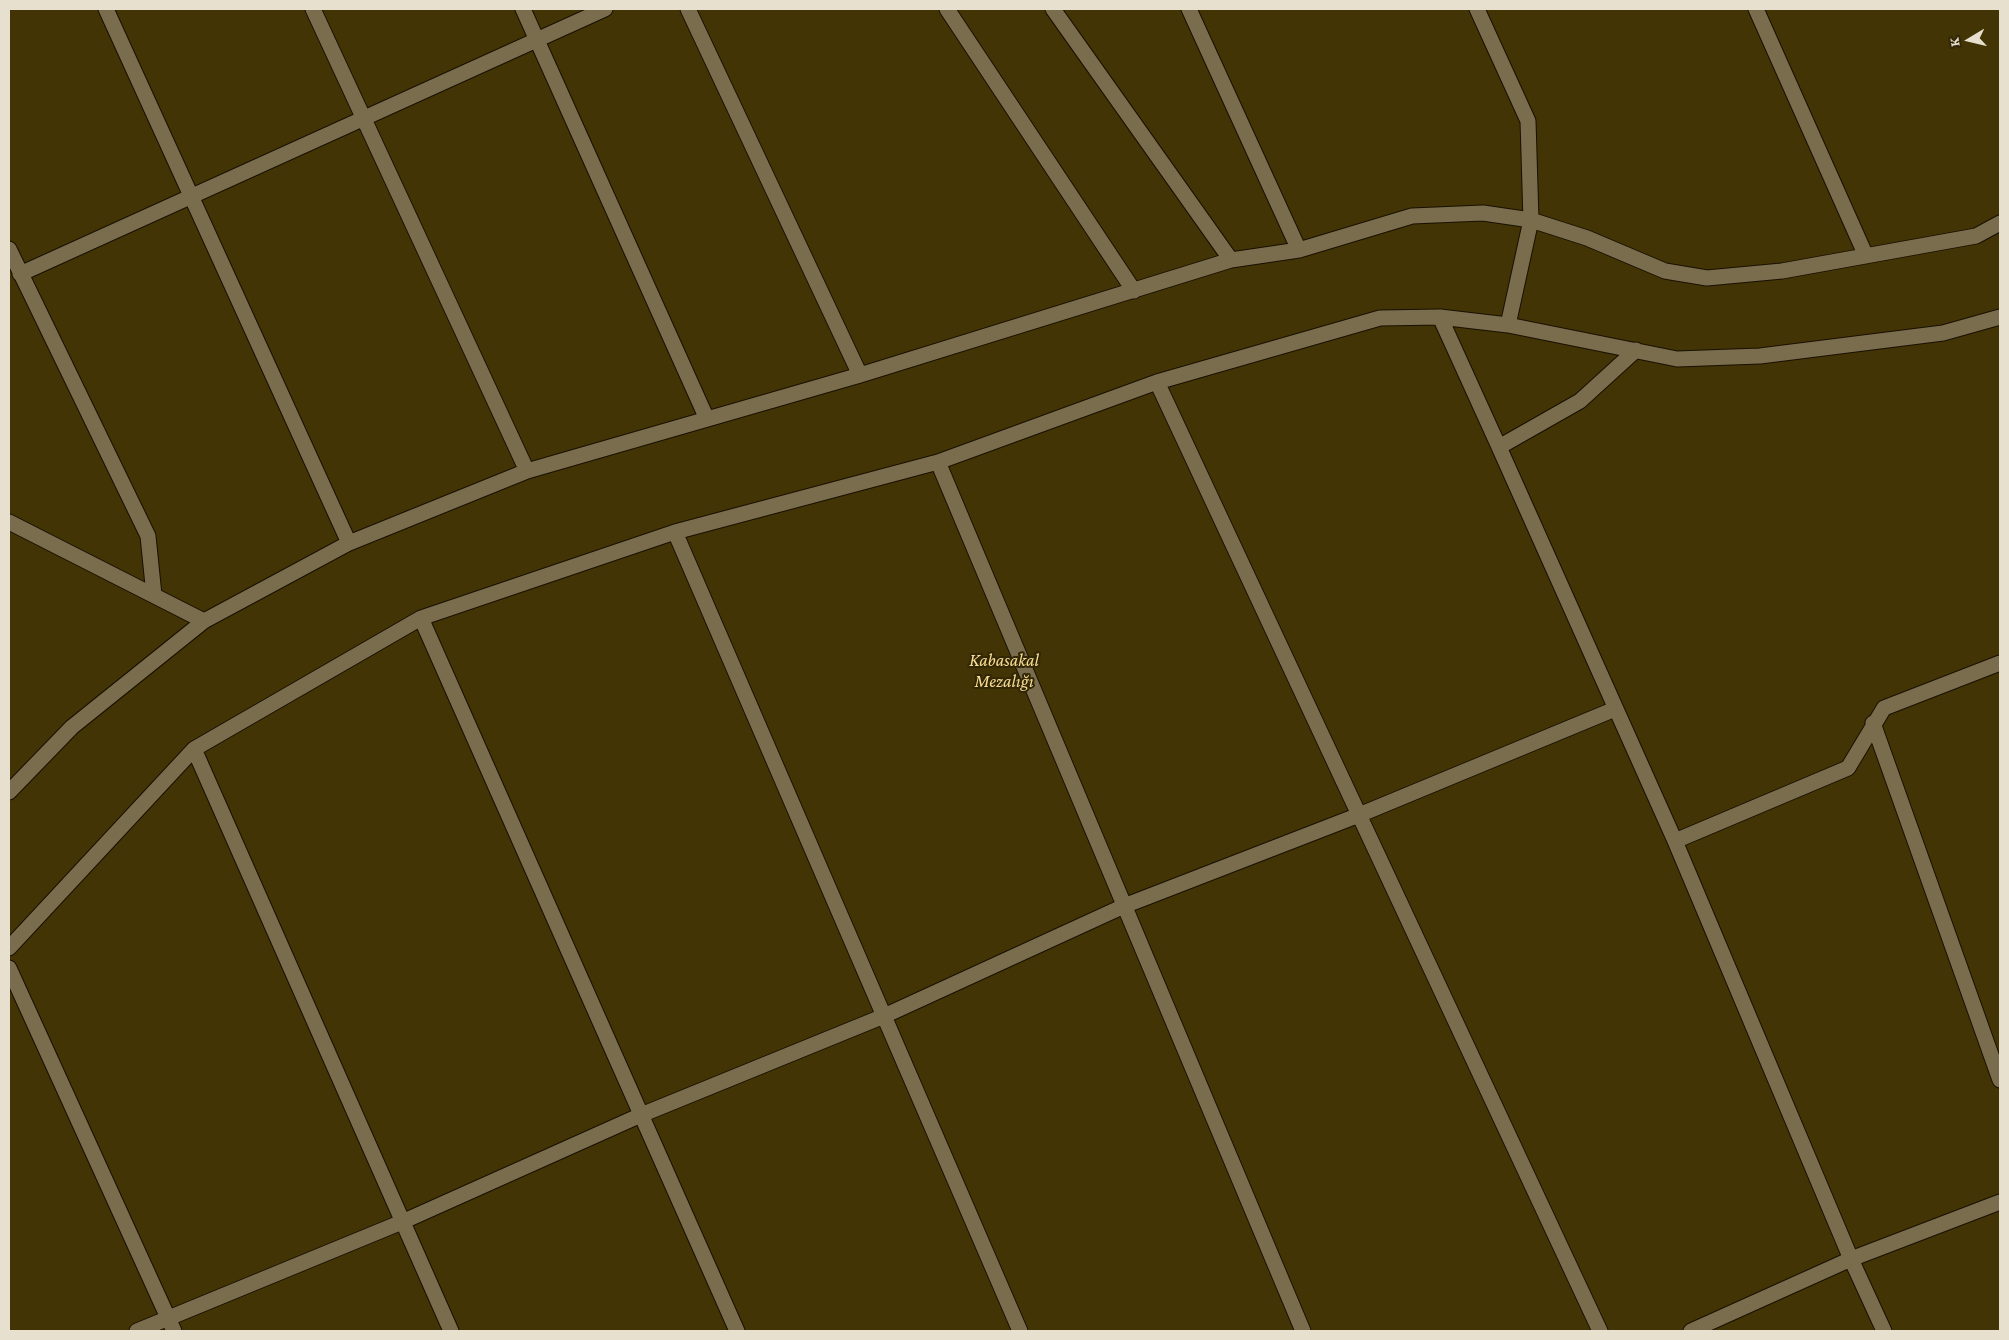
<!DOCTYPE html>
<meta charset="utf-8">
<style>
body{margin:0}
#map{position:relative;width:2009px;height:1340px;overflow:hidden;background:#322706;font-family:"Crimson Pro",serif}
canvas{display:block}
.frame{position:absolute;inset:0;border:10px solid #e7e0ce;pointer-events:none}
.north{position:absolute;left:1944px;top:15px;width:50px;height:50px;-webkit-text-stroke:4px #322706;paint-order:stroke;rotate:261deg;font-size:14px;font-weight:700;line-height:20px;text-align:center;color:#e7e0ce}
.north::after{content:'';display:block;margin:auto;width:18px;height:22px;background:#e7e0ce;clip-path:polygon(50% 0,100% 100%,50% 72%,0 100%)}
</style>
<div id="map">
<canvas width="2009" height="1340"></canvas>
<div class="frame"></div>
<div class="north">K</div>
</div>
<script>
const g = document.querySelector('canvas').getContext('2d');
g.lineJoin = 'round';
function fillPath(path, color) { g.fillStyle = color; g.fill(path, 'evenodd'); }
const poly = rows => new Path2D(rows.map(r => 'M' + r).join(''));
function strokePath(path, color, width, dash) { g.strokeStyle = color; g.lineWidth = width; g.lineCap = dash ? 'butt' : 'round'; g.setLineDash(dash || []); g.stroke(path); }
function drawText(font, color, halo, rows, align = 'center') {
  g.font = font + ' "Crimson Pro",serif'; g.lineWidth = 4; g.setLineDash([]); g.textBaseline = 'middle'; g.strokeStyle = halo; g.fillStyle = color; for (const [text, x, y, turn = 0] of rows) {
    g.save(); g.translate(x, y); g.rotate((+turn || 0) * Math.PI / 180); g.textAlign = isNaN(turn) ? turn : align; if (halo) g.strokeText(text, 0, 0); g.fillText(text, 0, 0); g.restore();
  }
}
const green = poly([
 [9,9,2000,9,2000,1331,9,1331]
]);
const lane = poly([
 [106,9,349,543],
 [313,9,527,471],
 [523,9,707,419],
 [688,9,860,375],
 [947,9,1134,291],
 [1053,9,1231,260,1299,250],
 [1189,9,1299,250,1412,216,1483,213,1531,220,1587,238,1665,271,1707,278,1782,271,1976,236,2000,223],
 [1477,9,1528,121,1531,220,1508,325],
 [1756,9,1866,256],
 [9,249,148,536,154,595],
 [20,274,605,9],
 [1440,317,1499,447],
 [1636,350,1580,401,1499,447,1675,841,1851,1259,1884,1331],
 [1157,382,1600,1331],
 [938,462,1303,1331],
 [9,522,204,621],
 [675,532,1020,1331],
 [421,618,737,1331],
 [1873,723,2000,1080],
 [194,749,451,1331],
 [9,792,72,727,204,621,349,543,527,471,860,375,1231,260],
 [1675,841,1848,768,1884,708,2000,663],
 [9,948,194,749,421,618,675,532,938,462,1157,382,1380,318,1440,317,1508,325,1677,359,1760,356,1943,333,2000,317],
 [9,968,174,1331],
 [137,1331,402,1222,641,1115,884,1016,1124,906,1359,815,1615,709],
 [1691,1331,1851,1259,2000,1202]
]);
const parkNames = [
 ["Kabasakal",1004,660],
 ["Mezalığı",1004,681]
];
fillPath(green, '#433405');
strokePath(lane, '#181000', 17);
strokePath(lane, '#7a6d4d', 15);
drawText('italic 18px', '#f9dd94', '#322706', parkNames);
</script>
